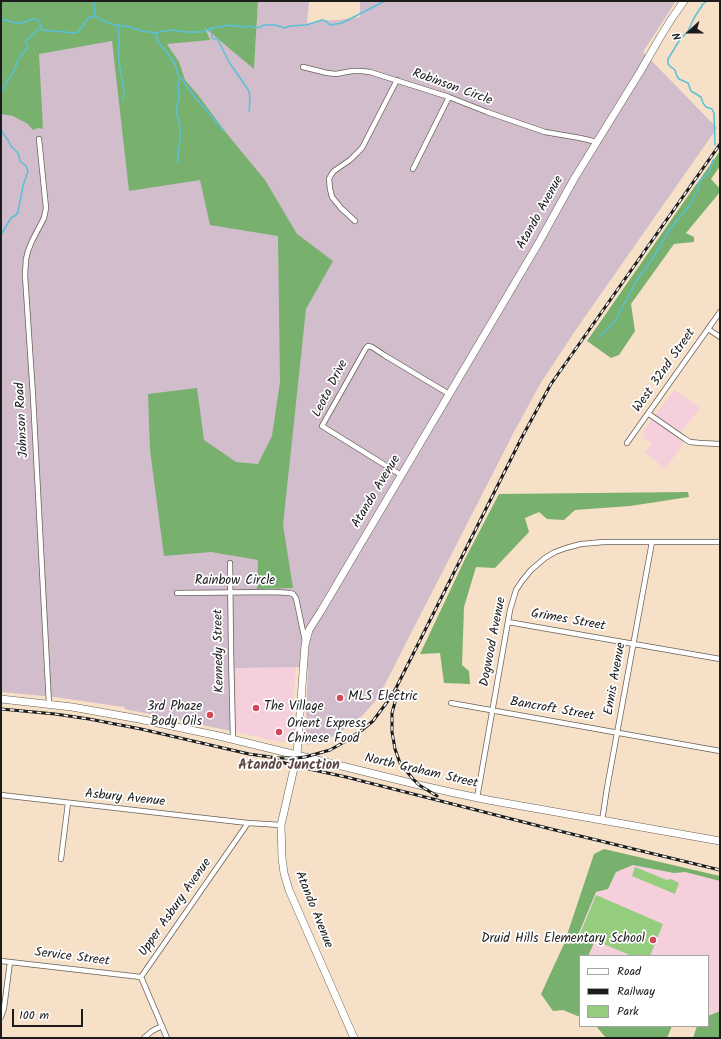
<!DOCTYPE html>
<style>
body{margin:0}
#map{position:relative;width:721px;height:1039px;overflow:hidden;background:#f6e0c8;font-family:Kalam,sans-serif}
canvas{display:block}
.frame{position:absolute;inset:0;border:2px solid #1c1c1c;pointer-events:none}
.legend{position:absolute;left:579px;top:955px;width:130px;height:72px;box-sizing:border-box;background:#fff;border:1px solid #a4a4a4;margin:0;padding:5px 7px;list-style:none;font-size:12px;color:#1c1c1c}
.legend li{display:flex;align-items:center;gap:8px;height:20px}
.legend b{width:20px;border:1px solid #a4a4a4}
.north{position:absolute;left:669px;top:12px;width:40px;height:40px;-webkit-text-stroke:3px #fff;paint-order:stroke;rotate:249deg;font-size:11px;font-weight:700;line-height:16px;text-align:center;color:#1c1c1c}
.north::after{content:'';display:block;margin:auto;width:14px;height:18px;background:#1c1c1c;clip-path:polygon(50% 0,100% 100%,50% 72%,0 100%)}
.scale{position:absolute;left:12px;top:1009px;width:71px;height:18px;box-sizing:border-box;border:2px solid #1c1c1c;border-top:0;padding-left:5px;font-size:12px;line-height:14px;white-space:nowrap;color:#1c1c1c;-webkit-text-stroke:3px #fff;paint-order:stroke}
</style>
<div id="map">
<canvas width="721" height="1039"></canvas>
<div class="frame"></div>
<ul class="legend">
<li><b style="height:5px;background:#fff"></b>Road</li>
<li><b style="height:5px;background:#1c1c1c"></b>Railway</li>
<li><b style="height:11px;background:#95cd7f"></b>Park</li>
</ul>
<div class="north">N</div>
<div class="scale">100 m</div>
</div>
<script>
const g = document.querySelector('canvas').getContext('2d');
g.lineJoin = 'round';
function fillPath(path, color) { g.fillStyle = color; g.fill(path, 'evenodd'); }
const poly = rows => new Path2D(rows.map(r => 'M' + r).join(''));
function strokePath(path, color, width, dash) { g.strokeStyle = color; g.lineWidth = width; g.lineCap = dash ? 'butt' : 'round'; g.setLineDash(dash || []); g.stroke(path); }
function drawText(font, color, halo, rows, align = 'center') {
  g.font = font + ' Kalam,sans-serif'; g.lineWidth = 3.5; g.setLineDash([]); g.textBaseline = 'middle'; g.strokeStyle = halo; g.fillStyle = color; for (const [text, x, y, turn = 0] of rows) {
    g.save(); g.translate(x, y); g.rotate((+turn || 0) * Math.PI / 180); g.textAlign = isNaN(turn) ? turn : align; if (halo) g.strokeText(text, 0, 0); g.fillText(text, 0, 0); g.restore();
  }
}
const built = poly([
 [674,390,700,408,677,438,683,443,666,469,645,453,652,443,644,438,644,430],
 [296,667,292,718,294,719,293,732,290,738,284,742,281,742,236,732,235,668],
 [633,865,674,873,685,872,720,881,720,1011,708,1016,708,956,588,956,594,943,578,936,596,892,608,889,616,872]
]);
const industrial = poly([
 [1,1,205,27,254,68,258,1,309,1,307,24,319,21,339,20,360,17,360,1,676,1,643,52,717,128,575,331,540,384,514,432,384,686,376,700,363,715,348,727,330,738,306,745,305,741,308,667,235,668,236,732,125,709,124,707,55,697,1,692]
]);
const green = poly([
 [635,867,667,880,671,879,679,883,675,894,632,876],
 [596,895,663,924,650,956,632,956,580,934]
]);
const forest = poly([
 [1,1,258,1,254,69,205,28,210,40,167,44,179,62,185,80,198,95,227,134,265,180,297,234,333,261,306,309,283,525,293,588,257,589,258,560,211,552,164,556,150,450,148,394,197,388,204,440,236,462,258,464,272,436,280,382,278,236,210,225,200,180,129,191,112,41,39,54,43,129,38,128,33,130,28,124,13,116,1,114,1,53,2,49,1,48],
 [720,151,720,166,711,179,720,189,720,192,686,233,694,237,694,242,674,244,631,304,635,331,619,355,611,358,587,341,683,203],
 [688,492,689,497,630,506,575,510,564,520,547,519,539,512,525,518,529,532,495,568,476,567,464,607,462,665,469,671,470,684,444,683,440,653,420,654,465,559,499,494],
 [604,849,720,876,720,881,685,872,674,873,633,865,616,872,608,889,596,892,578,935,594,943,588,956,580,956,580,1017,563,1010,553,1011,541,994,564,944,594,854],
 [720,1011,720,1038,693,1038,697,1026,708,1026,708,1016],
 [596,1026,672,1026,667,1038,606,1038]
]);
const stream = poly([
 [707,1,703,4,694,18,688,31,679,41,668,59,668,64,671,67,675,70,677,76,679,79,688,83,691,91,701,97,703,103,706,107,712,109,714,113,715,145],
 [95,16,94,6,95,1],
 [1,19,16,23,21,23,33,19,38,20,42,30,75,33,78,32,88,18,91,17,95,16,101,20,115,25,130,27,142,31,156,33,163,31,174,30,185,32,202,32,211,28,220,27,229,25,244,27,251,26,255,28,260,27,264,25,275,25,285,28,290,26,306,25,322,20,326,21,330,25,342,23,385,1],
 [118,25,119,34,119,63,124,90,123,101],
 [211,28,212,38,218,40,229,62,249,91,250,99,249,111],
 [156,34,158,42,165,50,175,64,178,75,180,78,178,86,179,98,176,110,180,126,180,141,178,154,178,163],
 [181,78,194,96,224,131],
 [1,92,15,69,18,59,27,49,28,47,26,43,26,41,34,33,40,29],
 [1,130,8,140,11,146,18,153,20,161,26,166,28,171,23,186,18,212,16,215,11,218,1,235],
 [600,337,615,321,637,280,653,258,670,229,690,205,698,189,699,182,709,172,713,160]
]);
const minor = poly([
 [303,67,327,73,336,74,352,71,361,71,370,72,449,97,487,112,545,132,580,138,597,142],
 [39,139,46,208,44,218,32,241,28,251,26,259,25,275,33,396,49,704],
 [413,169,449,97],
 [355,221,341,208,332,197,330,189,329,179,331,175,334,171,350,160,362,148,397,80],
 [708,329,720,337],
 [649,414,685,439,690,442,700,443,720,444],
 [627,443,720,312],
 [401,475,322,426,366,348,368,346,372,347,384,355,449,394],
 [230,563,231,651,233,739],
 [177,593,274,592,290,593,293,594,296,598,305,641],
 [508,622,720,659],
 [451,703,720,751],
 [1,795,248,823],
 [477,798,510,610,516,590,522,581,531,570,545,558,555,552,566,548,581,544,604,542,720,542],
 [602,821,607,788,652,542],
 [61,859,68,803],
 [1,961,141,977],
 [1,1017,4,1008,10,962],
 [144,1038,152,1031,162,1026],
 [167,1038,141,977,248,823,281,825]
]);
const secondary = poly([
 [1,699,72,707,139,719,219,736,419,785,450,792,488,800,720,841],
 [354,1038,289,890,284,873,282,858,281,825,297,755,305,645,307,637,309,630,321,611,486,332,538,244,574,179,640,72,662,34,672,18,684,1]
]);
const rail = poly([
 [398,691,392,713,392,732,395,749,400,763,413,779,419,785,437,796],
 [1,709,55,714,89,719,141,729,249,754,277,758,297,758,305,757,330,750,346,741,362,730,373,721,393,694,522,437,551,384,720,144],
 [278,761,295,766,346,777,547,828,720,870]
]);
const markers = [
 [340,698,4,"#d1495b"],
 [256,708,4,"#d1495b"],
 [210,715,4,"#d1495b"],
 [279,732,4,"#d1495b"],
 [653,940,4,"#d1495b"]
];
const streetNames = [
 ["Robinson Circle",452,88,20],
 ["Atando Avenue",541,213,-61],
 ["West 32nd Street",665,371,-55],
 ["Leota Drive",331,389,-63],
 ["Johnson Road",23,420,-93],
 ["Atando Avenue",377,492,-59],
 ["Rainbow Circle",235,582],
 ["Grimes Street",568,621,10],
 ["Dogwood Avenue",494,642,-79],
 ["Kennedy Street",220,651,-91],
 ["Ennis Avenue",616,679,-80],
 ["Bancroft Street",552,710,10],
 ["North Graham Street",421,772,13],
 ["Asbury Avenue",125,799,6],
 ["Upper Asbury Avenue",176,908,-55],
 ["Atando Avenue",313,910,68],
 ["Service Street",72,958,7]
];
const poiNames = [
 ["MLS Electric",348,698],
 ["3rd Phaze",202,708,"right"],
 ["Body Oils",202,723,"right"],
 ["The Village",264,708],
 ["Orient Express",287,725],
 ["Chinese Food",287,740],
 ["Druid Hills Elementary School",645,940,"right"]
];
const neighbourhoodNames = [
 ["Atando Junction",289,767]
];
fillPath(built, '#f5cfdb');
fillPath(industrial, '#d1bdcc');
fillPath(green, '#95cd7f');
fillPath(forest, '#78b06e');
strokePath(stream, '#5ac0d8', 1.5);
strokePath(minor, '#686158', 6);
strokePath(secondary, '#686158', 8);
strokePath(minor, '#fff', 4.5);
strokePath(secondary, '#fff', 7);
strokePath(rail, '#1c1c1c', 3);
strokePath(rail, '#fff', 1.5, [4.5]);
for (const [x, y, r, color] of markers) { const dot = new Path2D(); dot.arc(x, y, r, 0, 2 * Math.PI); g.fillStyle = color; g.fill(dot); strokePath(dot, '#fff', 1.5); }
drawText('13px', '#1c1c1c', '#fff', streetNames);
drawText('13px', '#1c1c1c', '#fff', poiNames, 'left');
drawText('bold 14px', '#5e4844', '#fff', neighbourhoodNames);
</script>
